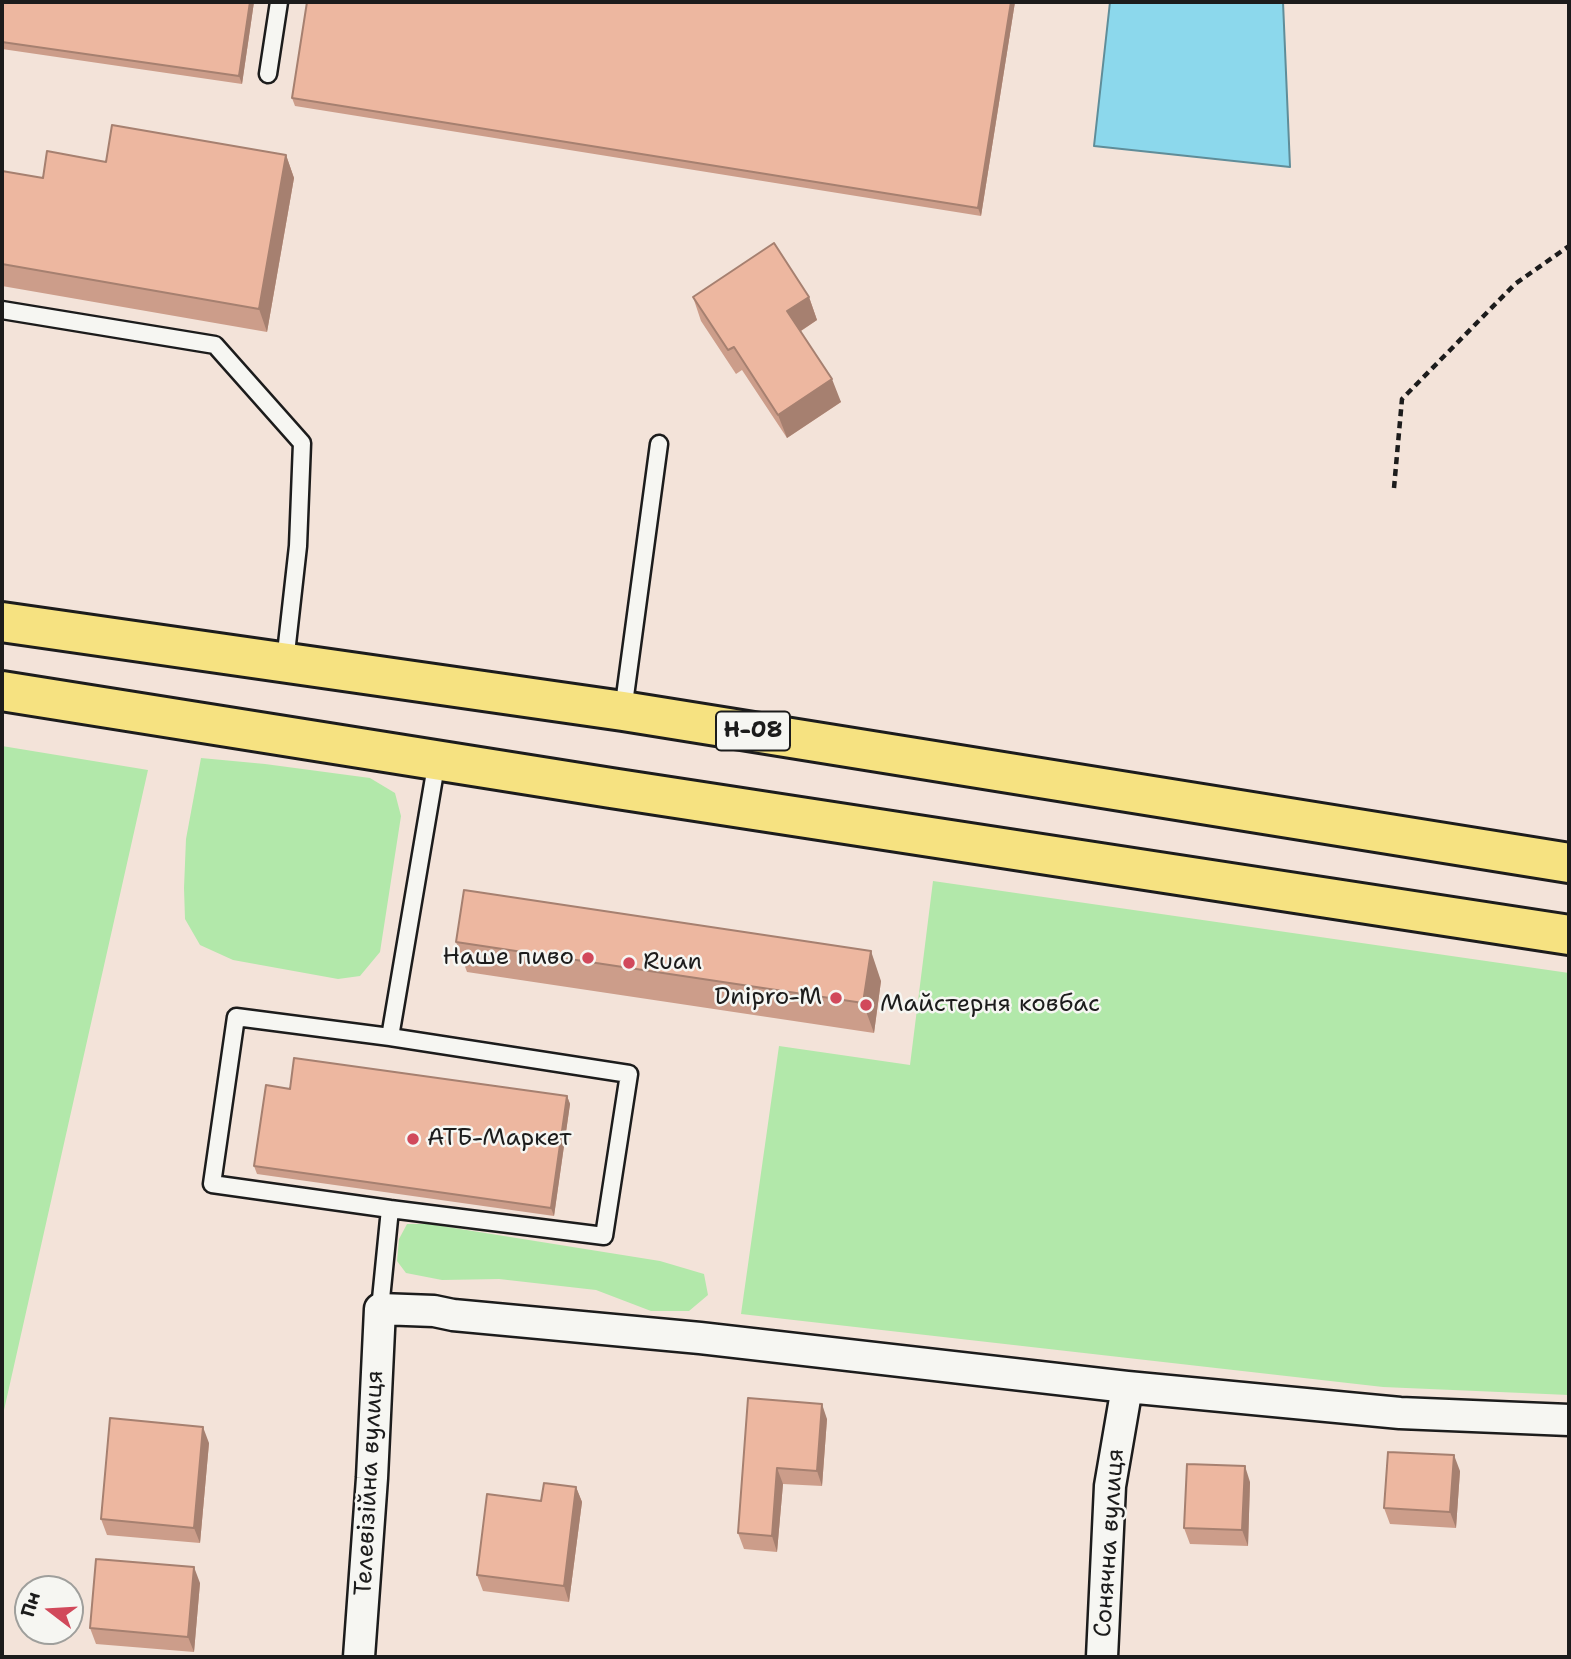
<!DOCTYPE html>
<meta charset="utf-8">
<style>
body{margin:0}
#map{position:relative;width:1571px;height:1659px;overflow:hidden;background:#f3e3d9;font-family:"Shantell Sans",sans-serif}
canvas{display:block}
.frame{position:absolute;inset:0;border:4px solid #1c1c1c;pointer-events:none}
.north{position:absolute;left:14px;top:1575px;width:70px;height:70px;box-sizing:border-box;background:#f6f6f2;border:2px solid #9f9f9c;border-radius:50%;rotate:287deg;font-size:19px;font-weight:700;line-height:28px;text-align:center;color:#1c1c1c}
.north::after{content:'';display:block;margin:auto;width:24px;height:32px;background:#d1495b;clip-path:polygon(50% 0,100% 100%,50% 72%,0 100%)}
</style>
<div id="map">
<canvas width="1571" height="1659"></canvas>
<div class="frame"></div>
<div class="north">Пн</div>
</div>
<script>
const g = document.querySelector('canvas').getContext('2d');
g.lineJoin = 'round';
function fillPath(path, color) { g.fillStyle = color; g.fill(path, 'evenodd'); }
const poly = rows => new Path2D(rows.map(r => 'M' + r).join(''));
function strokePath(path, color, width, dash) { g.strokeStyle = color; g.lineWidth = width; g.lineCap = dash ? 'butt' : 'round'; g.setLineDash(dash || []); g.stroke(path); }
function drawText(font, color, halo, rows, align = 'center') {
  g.font = font + ' "Shantell Sans",sans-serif'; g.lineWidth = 5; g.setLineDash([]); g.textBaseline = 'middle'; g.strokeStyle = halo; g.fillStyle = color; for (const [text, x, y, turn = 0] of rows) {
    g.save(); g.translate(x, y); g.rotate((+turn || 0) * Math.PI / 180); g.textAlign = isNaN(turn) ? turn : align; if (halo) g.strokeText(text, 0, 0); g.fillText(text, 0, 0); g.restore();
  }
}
const green = poly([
 [2,746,148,770,2,1419],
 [201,758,265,764,370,778,395,793,401,816,380,952,360,976,338,979,233,960,200,945,185,919,184,888,186,839],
 [933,881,1569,973,1569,1395,1383,1387,741,1314,779,1046,910,1065],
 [407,1224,429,1224,660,1261,704,1274,708,1295,689,1311,651,1311,596,1290,499,1279,442,1280,406,1273,397,1261,399,1239]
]);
const water = poly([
 [1110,2,1283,2,1290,167,1094,146,1110,2]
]);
const path = poly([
 [1394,488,1402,399,1515,284,1569,246]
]);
const service = poly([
 [268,74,279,2],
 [2,310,215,345,302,443,298,546,285,662],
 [623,711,659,444],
 [390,1037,236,1017,212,1184,390,1209],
 [380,1309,390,1209,604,1236,629,1074,390,1037,437,760]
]);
const minor = poly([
 [359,1657,372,1478,380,1309,434,1311,453,1315,700,1338,1127,1387,1400,1413,1569,1420],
 [1102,1657,1110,1486,1127,1387]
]);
const primary = poly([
 [2,622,623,711,1569,863],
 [2,691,611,788,1569,935]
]);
const wall = poly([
 [2,2,254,2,242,84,2,49],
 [307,2,1015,2,981,216,295,106,292,98],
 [286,155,294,178,267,332,2,286,2,171,43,178,106,162],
 [693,297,809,297,817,320,801,331,841,402,787,438,742,370,736,374,701,321],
 [456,942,881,981,874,1033,467,972],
 [290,1089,567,1096,570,1104,554,1216,257,1174,254,1166],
 [748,1398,827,1419,822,1486,783,1484,777,1552,744,1549,738,1533],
 [209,1443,200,1543,107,1535,101,1519],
 [1460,1471,1456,1528,1390,1524,1384,1508],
 [1250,1482,1248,1546,1190,1544,1184,1528],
 [576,1487,582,1502,569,1602,483,1591,477,1575,541,1501],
 [200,1583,194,1652,96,1644,90,1628]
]);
const shadedWall = poly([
 [250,2,254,2,242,84,239,76],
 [1011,2,1015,2,981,216,978,208],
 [286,155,294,178,267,332,259,309],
 [809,297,817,320,796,334,787,311],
 [832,379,841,402,787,438,778,415],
 [871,951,881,981,874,1033,863,1003],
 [567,1096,570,1104,554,1216,551,1208],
 [822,1404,827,1419,822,1486,817,1471],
 [203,1427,209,1443,200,1543,194,1528],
 [1454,1455,1460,1471,1456,1528,1450,1512],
 [1245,1466,1250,1482,1248,1546,1242,1530],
 [777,1468,783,1484,777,1552,772,1536],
 [576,1487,582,1502,569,1602,564,1586],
 [194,1567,200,1583,194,1652,188,1637]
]);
const building = poly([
 [2,2,250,2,239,76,2,42,2,2],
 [307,2,1011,2,978,208,292,98,307,2],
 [112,125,286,155,259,309,2,264,2,171,43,178,47,151,106,162,112,125],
 [774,243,809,297,787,311,832,379,778,415,734,347,728,350,693,297,774,243],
 [464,890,871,951,863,1003,456,942,464,890],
 [294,1058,567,1096,551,1208,254,1166,266,1085,290,1089,294,1058],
 [748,1398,822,1404,817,1471,777,1468,772,1536,738,1533,748,1398],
 [110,1418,203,1427,194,1528,101,1519,110,1418],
 [1388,1452,1454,1455,1450,1512,1384,1508,1388,1452],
 [1187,1464,1245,1466,1242,1530,1184,1528,1187,1464],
 [544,1483,576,1487,564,1586,477,1575,487,1494,541,1501,544,1483],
 [96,1559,194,1567,188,1637,90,1628,96,1559]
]);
const markers = [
 [588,958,7,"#d1495b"],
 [629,963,7,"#d1495b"],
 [836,998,7,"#d1495b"],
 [866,1005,7,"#d1495b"],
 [413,1139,7,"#d1495b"]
];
const shields = [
 [753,731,74]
];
const shieldNames = [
 ["Н-08",753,731]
];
const poiNames = [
 ["Наше пиво",574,958,"right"],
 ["Ruan",643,963],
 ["Dnipro-M",822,998,"right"],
 ["Майстерня ковбас",880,1005],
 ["АТБ-Маркет",427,1139]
];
const streetNames = [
 ["Телевізійна вулиця",370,1483,-87],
 ["Сонячна вулиця",1110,1543,-86]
];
fillPath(green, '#b2e8aa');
fillPath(water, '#8cd8ec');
strokePath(water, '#5f8d99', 2);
strokePath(service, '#1c1c1c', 21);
strokePath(minor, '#1c1c1c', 35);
strokePath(primary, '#1c1c1c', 44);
strokePath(path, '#1c1c1c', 4.5, [7, 5]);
strokePath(service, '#f6f6f2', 16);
strokePath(minor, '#f6f6f2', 30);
strokePath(primary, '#f6e281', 38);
fillPath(wall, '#cc9d8a');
fillPath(shadedWall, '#a68070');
fillPath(building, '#edb7a0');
strokePath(building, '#a68070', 2);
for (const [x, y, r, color] of markers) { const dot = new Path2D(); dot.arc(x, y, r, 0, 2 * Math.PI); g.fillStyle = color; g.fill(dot); strokePath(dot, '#f6f6f2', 2.5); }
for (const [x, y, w] of shields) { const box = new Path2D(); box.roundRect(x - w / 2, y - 19.5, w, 39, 5); g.fillStyle = '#f6f6f2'; g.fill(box); strokePath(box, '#1c1c1c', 2); }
drawText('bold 23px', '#1c1c1c', null, shieldNames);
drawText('24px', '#1c1c1c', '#f6f6f2', poiNames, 'left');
drawText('24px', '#1c1c1c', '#f6f6f2', streetNames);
</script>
